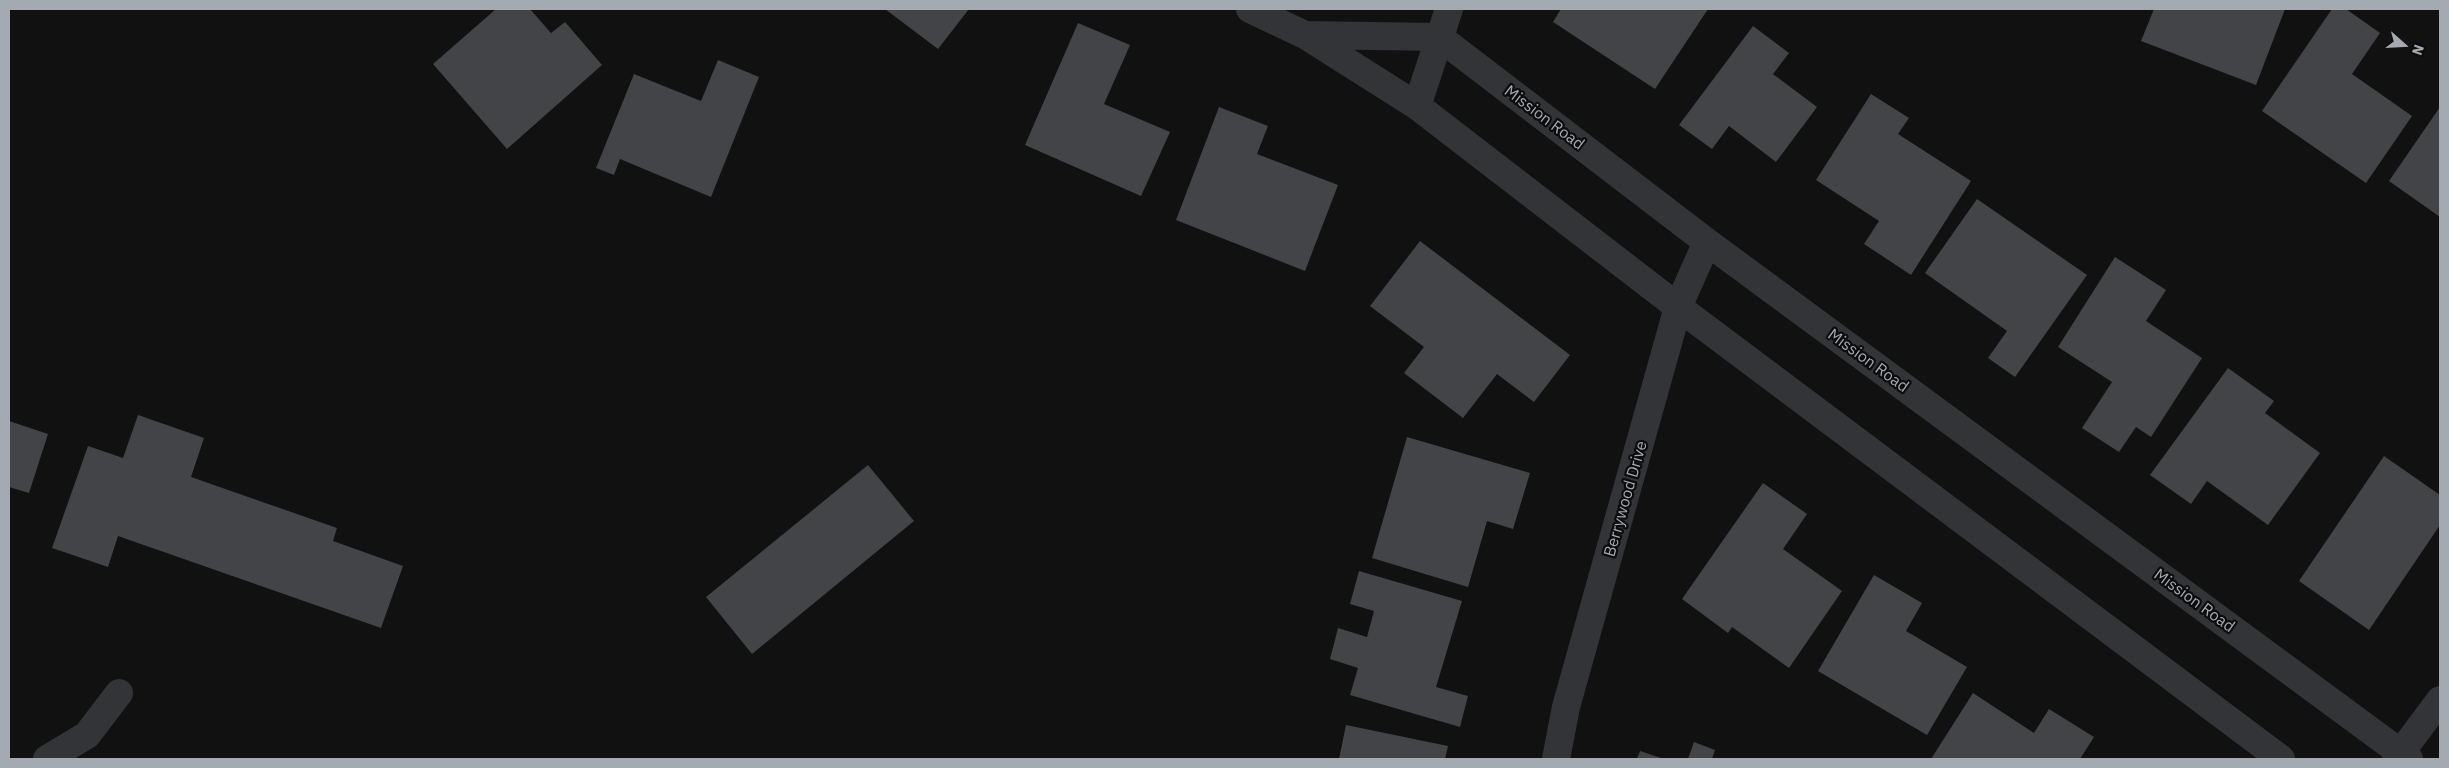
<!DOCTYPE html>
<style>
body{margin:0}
#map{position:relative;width:2449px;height:768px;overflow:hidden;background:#111112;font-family:"IBM Plex Sans",sans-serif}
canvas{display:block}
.frame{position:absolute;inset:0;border:10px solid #a4aab1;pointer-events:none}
.north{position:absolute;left:2379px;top:20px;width:50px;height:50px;-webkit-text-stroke:4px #0c0c0d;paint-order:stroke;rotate:109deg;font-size:14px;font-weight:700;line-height:20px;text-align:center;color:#a4aab1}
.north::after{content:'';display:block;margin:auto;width:18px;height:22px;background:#a4aab1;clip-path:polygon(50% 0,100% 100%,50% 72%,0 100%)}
</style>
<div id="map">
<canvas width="2449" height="768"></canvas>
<div class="frame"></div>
<div class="north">N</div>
</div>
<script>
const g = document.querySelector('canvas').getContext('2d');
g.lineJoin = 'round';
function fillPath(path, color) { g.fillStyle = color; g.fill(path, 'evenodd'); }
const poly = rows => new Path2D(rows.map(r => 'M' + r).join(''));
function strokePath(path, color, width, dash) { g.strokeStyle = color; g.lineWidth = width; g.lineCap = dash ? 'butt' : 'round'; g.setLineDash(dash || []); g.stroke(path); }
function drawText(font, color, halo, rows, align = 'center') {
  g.font = font + ' "IBM Plex Sans",sans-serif'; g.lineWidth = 4.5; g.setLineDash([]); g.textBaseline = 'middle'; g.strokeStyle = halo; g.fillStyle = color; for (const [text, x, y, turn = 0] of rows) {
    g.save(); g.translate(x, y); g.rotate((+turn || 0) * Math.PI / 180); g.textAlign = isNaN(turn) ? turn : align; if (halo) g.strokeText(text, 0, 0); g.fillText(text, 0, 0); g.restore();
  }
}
const building = poly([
 [496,9,530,9,551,33,565,22,602,65,507,149,433,64],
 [885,9,969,9,938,49],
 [1561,9,1708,9,1655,89,1553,22],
 [2154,9,2285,9,2256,85,2141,41],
 [2332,9,2346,9,2380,33,2352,74,2412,116,2366,183,2262,111],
 [1078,23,1130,45,1104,104,1170,132,1141,196,1025,145],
 [1753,26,1789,53,1773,74,1817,107,1776,162,1729,126,1712,149,1679,125],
 [718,60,759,77,711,197,620,159,614,175,596,168,634,74,701,101],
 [1871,94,1909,118,1898,134,1971,181,1911,275,1864,244,1879,221,1816,180],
 [1219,107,1268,126,1257,154,1338,185,1305,271,1176,220],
 [2440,107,2440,217,2389,181],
 [1977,199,2087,275,2015,377,1988,358,2007,331,1925,273],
 [1420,241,1570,355,1534,402,1497,374,1463,418,1404,373,1424,347,1370,306],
 [2115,257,2166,290,2146,321,2202,358,2151,437,2136,427,2119,452,2082,428,2112,382,2058,347],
 [2228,368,2274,401,2265,413,2320,453,2268,525,2207,481,2191,504,2150,475],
 [138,415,204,438,191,477,337,528,333,541,403,566,381,628,118,536,108,567,52,548,88,446,123,458],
 [9,421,48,434,29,493,9,487],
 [1407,437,1530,473,1513,529,1487,521,1468,587,1372,558],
 [2384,456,2440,495,2440,525,2369,630,2299,581],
 [868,465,914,521,752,654,706,597],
 [1763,483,1807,514,1783,549,1842,591,1789,668,1732,627,1728,633,1682,599],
 [1359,571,1462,601,1436,687,1468,696,1460,727,1350,695,1358,668,1330,659,1338,628,1367,637,1374,611,1350,604],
 [1874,575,1922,603,1906,631,1967,667,1927,735,1818,671],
 [1973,693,2034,733,2049,709,2094,737,2080,759,1931,759],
 [1346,725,1448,746,1445,759,1339,759],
 [1694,742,1715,750,1712,759,1688,759],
 [1640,751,1664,759,1637,759]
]);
const minor = poly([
 [1250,9,1305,35,1417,106,1678,307,2281,759],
 [1305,35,1439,37,1707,242,2409,759],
 [1417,106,1449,9],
 [47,759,87,735,119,693],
 [1556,759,1566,707,1678,307,1707,242],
 [2396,759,2440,700]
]);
const streetNames = [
 ["Mission Road",1544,118,37],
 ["Mission Road",1868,361,36],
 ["Berrywood Drive",1626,499,-74],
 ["Mission Road",2194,601,36]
];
fillPath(building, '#434447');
strokePath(minor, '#333437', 28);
drawText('16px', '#a4aab1', '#0c0c0d', streetNames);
</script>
